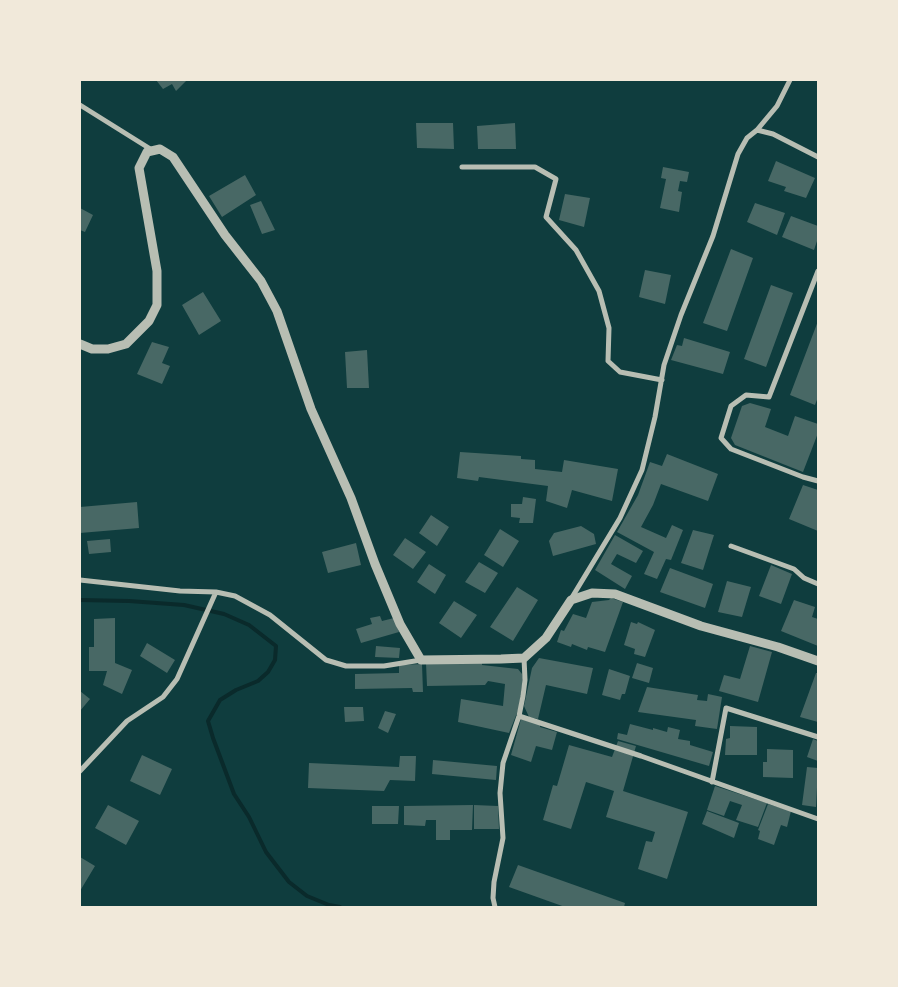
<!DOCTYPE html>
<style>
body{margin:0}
#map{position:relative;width:898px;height:987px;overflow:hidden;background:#0f3d3e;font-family:"Roboto Condensed",sans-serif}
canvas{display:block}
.frame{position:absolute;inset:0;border:81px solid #f1e9da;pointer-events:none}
</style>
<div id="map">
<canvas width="898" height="987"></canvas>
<div class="frame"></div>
</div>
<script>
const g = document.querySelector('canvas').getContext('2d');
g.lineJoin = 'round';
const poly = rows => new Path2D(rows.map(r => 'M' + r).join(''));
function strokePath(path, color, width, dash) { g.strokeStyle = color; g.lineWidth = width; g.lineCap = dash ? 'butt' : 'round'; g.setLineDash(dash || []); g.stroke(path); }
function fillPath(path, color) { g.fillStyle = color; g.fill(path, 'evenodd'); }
const stream = poly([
 [80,600,129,601,184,605,224,614,249,625,276,646,275,660,268,672,258,681,236,690,220,700,208,721,213,738,234,794,249,817,266,852,289,882,307,896,329,905,340,907]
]);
const building = poly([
 [156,80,187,80,176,91,172,84,163,89],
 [416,123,453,123,454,149,417,148],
 [515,123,516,149,478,149,477,126],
 [776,161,815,178,806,198,784,191,786,187,768,181],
 [663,167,689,172,687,182,680,181,678,191,682,192,679,212,660,208,666,179,661,178],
 [245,175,256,195,222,217,209,196],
 [565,194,590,198,584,227,559,220],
 [261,201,275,230,262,234,250,205],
 [755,203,785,213,777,235,747,222],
 [80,208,93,215,85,232,80,230],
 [791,216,818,226,818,238,814,250,782,237],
 [731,249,753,258,727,331,703,323],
 [645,270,671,275,665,304,639,297],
 [771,285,793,293,766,367,744,359],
 [203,292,221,321,199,335,182,305],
 [818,321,818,397,815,405,790,395],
 [684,338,730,352,723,374,671,360,677,345,682,346],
 [152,342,169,347,162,363,170,366,162,384,137,374],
 [367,350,369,388,347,388,345,352],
 [750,403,771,409,765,427,788,436,795,416,818,424,818,433,803,472,735,445,731,438,742,406],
 [460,452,521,456,521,459,535,460,535,469,562,472,564,460,618,469,612,501,572,490,567,508,546,501,548,486,479,477,478,481,457,478],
 [667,454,718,474,708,501,661,484,653,505,641,527,666,538,672,525,683,530,671,560,666,559,657,579,644,574,654,552,617,532,638,495,650,462,662,466],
 [803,485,818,490,818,531,789,519],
 [523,497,536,499,533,523,519,523,520,518,511,517,511,504,522,504],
 [137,502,139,528,80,533,80,507],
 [431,515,449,527,437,546,419,533],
 [581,526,594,534,596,544,553,556,549,541,554,533],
 [500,529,519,541,503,567,484,555],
 [693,530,714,535,703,570,681,563],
 [615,535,643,551,636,563,617,554,611,564,632,576,625,589,595,570],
 [405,538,426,552,413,569,393,555],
 [110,539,111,552,89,554,87,541],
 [356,543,361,565,328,573,322,552],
 [479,562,498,573,485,593,465,582],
 [429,564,446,575,435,594,417,582],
 [771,565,792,574,781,604,759,596],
 [670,568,713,584,705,608,660,592],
 [727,581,751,587,742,617,718,612],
 [517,587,538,600,513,641,490,627],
 [611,598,623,602,605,652,588,647,587,650,572,644,571,647,557,642,561,630,564,631,573,614,586,618,592,602,609,600],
 [794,600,815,607,812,617,818,619,818,646,781,631],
 [454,601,477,615,461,638,439,623],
 [380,616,382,621,394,618,399,632,361,643,356,629,372,624,370,618],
 [115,618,115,663,132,670,122,694,103,685,107,671,89,671,89,647,94,647,94,619],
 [631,622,637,624,638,622,655,630,645,657,634,654,635,649,624,645],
 [147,643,175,660,167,673,140,656],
 [376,646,400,648,399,658,375,657],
 [750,646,772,652,758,702,719,691,724,675,740,679],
 [539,658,593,668,587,694,546,685,538,719,529,717,524,706,532,668],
 [482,661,482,665,518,669,522,674,523,678,519,708,509,733,458,722,461,699,503,706,505,684,488,681,485,685,427,686,426,663],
 [637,663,653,668,649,683,632,678],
 [422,664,423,692,413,692,412,688,355,689,355,674,399,673,399,665],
 [609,669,630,676,625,694,622,694,620,700,602,695],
 [816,673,818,673,818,722,800,717],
 [647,687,698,695,697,700,707,701,708,694,722,697,717,729,695,726,696,720,638,712],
 [80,691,90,699,80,711],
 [344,707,363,707,364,721,345,722],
 [385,711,396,714,388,733,378,728],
 [521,719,540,724,540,727,557,732,552,750,536,746,531,762,511,755],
 [630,724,653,730,653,728,667,732,668,727,680,730,678,739,690,741,690,745,713,752,709,766,617,739,618,733,627,735],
 [730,726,757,727,757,755,725,755,726,739,730,738],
 [813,739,818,741,818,761,807,757],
 [618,741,636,746,623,791,688,812,667,879,638,869,646,841,652,842,655,832,606,817,614,791,586,782,571,829,543,820,553,785,557,786,569,745,612,757],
 [767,749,793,750,793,778,763,777,763,762,767,762],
 [142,755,172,769,160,795,130,781],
 [400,756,416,756,415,781,390,780,384,791,308,788,309,763,399,767],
 [433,760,497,766,496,780,432,774],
 [807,767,818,768,816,807,802,805],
 [715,786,767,803,758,827,736,820,742,805,730,801,724,816,707,810],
 [768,804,791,811,787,827,781,825,774,845,758,839,760,831,758,830],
 [108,805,139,821,126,845,95,828],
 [473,805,472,830,450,830,450,840,436,840,436,820,426,820,425,826,404,825,404,806],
 [474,805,498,806,499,829,474,829],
 [372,806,399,806,398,824,372,824],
 [707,811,739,823,734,838,702,824],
 [80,857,95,866,80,891],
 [518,865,625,903,624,907,565,907,509,887]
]);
const minor = poly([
 [80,105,152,150],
 [757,130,773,134,818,157],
 [462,167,535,167,556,179,546,217,576,250,599,291,609,328,608,361,620,372,662,380],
 [818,271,769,397,746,395,731,406,721,438,731,449,803,477,818,481],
 [731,546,794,569,804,578,818,584],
 [80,580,180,591,216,592,235,596,270,615,326,660,346,666,384,666,421,660],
 [571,599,620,518,642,470,655,417,664,365,681,315,713,236,738,154,747,138,757,130,777,106,790,80],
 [519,716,641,756,818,819],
 [80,771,127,721,163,697,177,679,216,592],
 [712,782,726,708,818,737],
 [495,907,493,898,494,882,503,838,500,793,503,763,519,716,523,696,525,680,524,658]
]);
const tertiary = poly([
 [80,344,92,349,108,349,126,344,149,321,157,305,157,271,139,168,147,152,160,149,173,157,225,235,261,281,277,311,311,409,351,498,375,564,400,624,421,660,501,659,524,658,546,638,571,600,592,593,615,594,701,626,778,647,818,661]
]);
strokePath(stream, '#0a2a2b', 4);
fillPath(building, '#486865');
strokePath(minor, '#b8beb3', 5);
strokePath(tertiary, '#b8beb3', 9);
</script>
